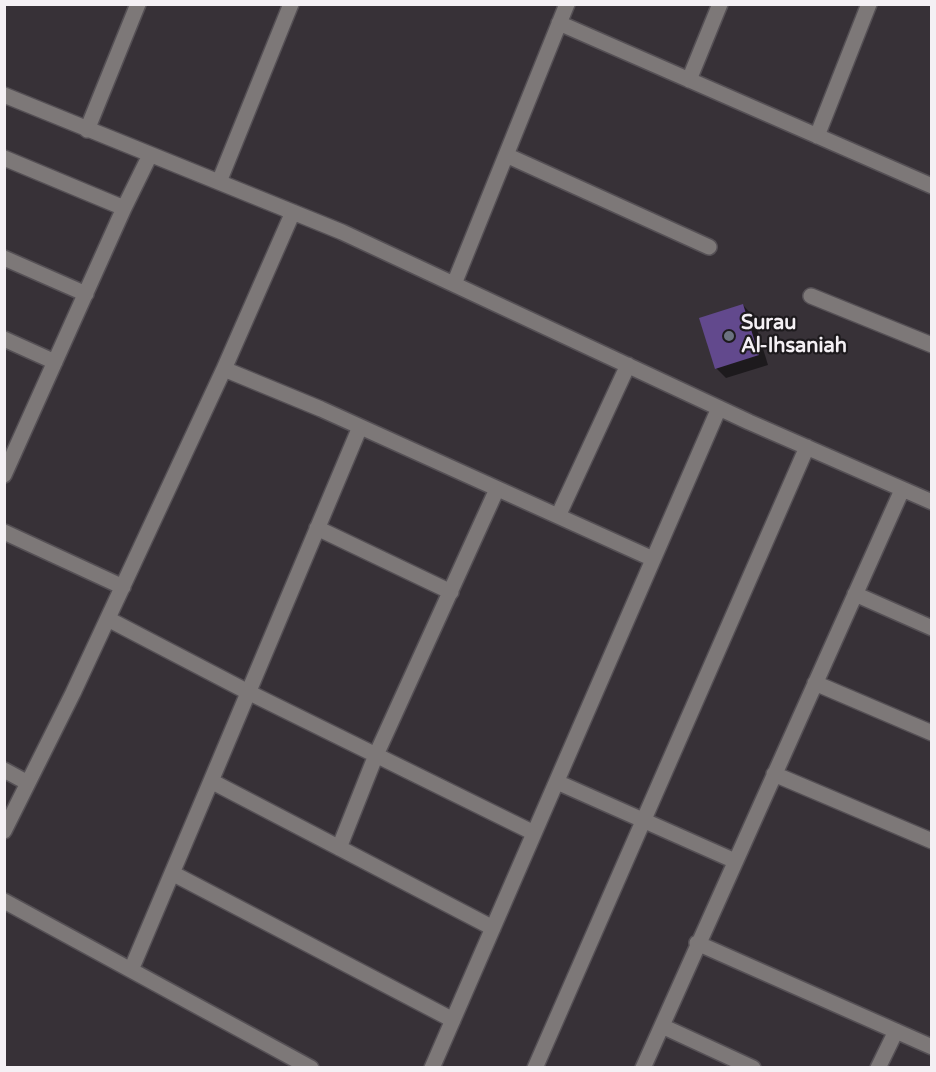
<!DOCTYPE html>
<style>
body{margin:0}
#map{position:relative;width:936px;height:1072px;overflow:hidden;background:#373137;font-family:"Varela Round",sans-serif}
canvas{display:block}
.frame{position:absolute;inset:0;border:6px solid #f4f0f4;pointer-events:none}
</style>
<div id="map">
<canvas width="936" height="1072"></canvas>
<div class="frame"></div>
</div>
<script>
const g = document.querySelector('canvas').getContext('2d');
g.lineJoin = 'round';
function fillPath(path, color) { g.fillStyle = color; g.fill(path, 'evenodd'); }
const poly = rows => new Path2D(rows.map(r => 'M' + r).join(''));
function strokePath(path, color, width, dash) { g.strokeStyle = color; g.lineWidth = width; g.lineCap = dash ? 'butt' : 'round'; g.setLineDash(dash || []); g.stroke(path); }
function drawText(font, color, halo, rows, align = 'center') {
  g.font = font + ' "Varela Round",sans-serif'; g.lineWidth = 4.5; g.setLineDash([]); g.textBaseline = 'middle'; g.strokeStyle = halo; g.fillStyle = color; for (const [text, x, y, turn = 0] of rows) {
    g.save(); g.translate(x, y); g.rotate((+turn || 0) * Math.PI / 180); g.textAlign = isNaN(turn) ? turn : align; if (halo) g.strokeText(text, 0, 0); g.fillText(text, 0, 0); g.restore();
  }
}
const shadow = poly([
 [743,305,753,316,768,365,726,378,716,368]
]);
const building = poly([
 [743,304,759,355,715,369,699,318]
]);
const minor = poly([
 [559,23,932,186],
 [689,80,720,4],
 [4,95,342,232,749,422,932,502],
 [87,130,138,4],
 [817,136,869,4],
 [506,155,709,247],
 [4,158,124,208],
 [219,182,291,4],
 [4,258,86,294],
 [454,284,567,4],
 [811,296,932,345],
 [4,339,55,362],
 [224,369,321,409,653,559],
 [4,475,124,208,150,155],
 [558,516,628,365],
 [317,528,451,592],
 [4,532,123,587],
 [855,594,932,628],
 [108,619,248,692,534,833],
 [815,683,932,733],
 [4,770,28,783],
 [774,774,932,841],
 [211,781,360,427],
 [557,782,735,861],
 [4,831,73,693,224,369,293,212],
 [339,848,376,755,497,489],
 [172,873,453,1020],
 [4,901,311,1068],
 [697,943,932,1047],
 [131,970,211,781,493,928],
 [662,1026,753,1068],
 [432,1068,719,408],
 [535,1068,807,447],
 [643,1068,902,490],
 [878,1068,896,1031]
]);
const markers = [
 [729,336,6,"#6b7280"]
];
const poiNames = [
 ["Surau",741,324],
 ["Al-Ihsaniah",741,347]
];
fillPath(shadow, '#0007');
fillPath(building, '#62498d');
strokePath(minor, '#555055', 18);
strokePath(minor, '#7d7878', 15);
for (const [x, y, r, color] of markers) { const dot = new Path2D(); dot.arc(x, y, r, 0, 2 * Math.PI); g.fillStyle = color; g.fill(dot); strokePath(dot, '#1d1a1d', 2); }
drawText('bold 20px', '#f4f0f4', '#1d1a1d', poiNames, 'left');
</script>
